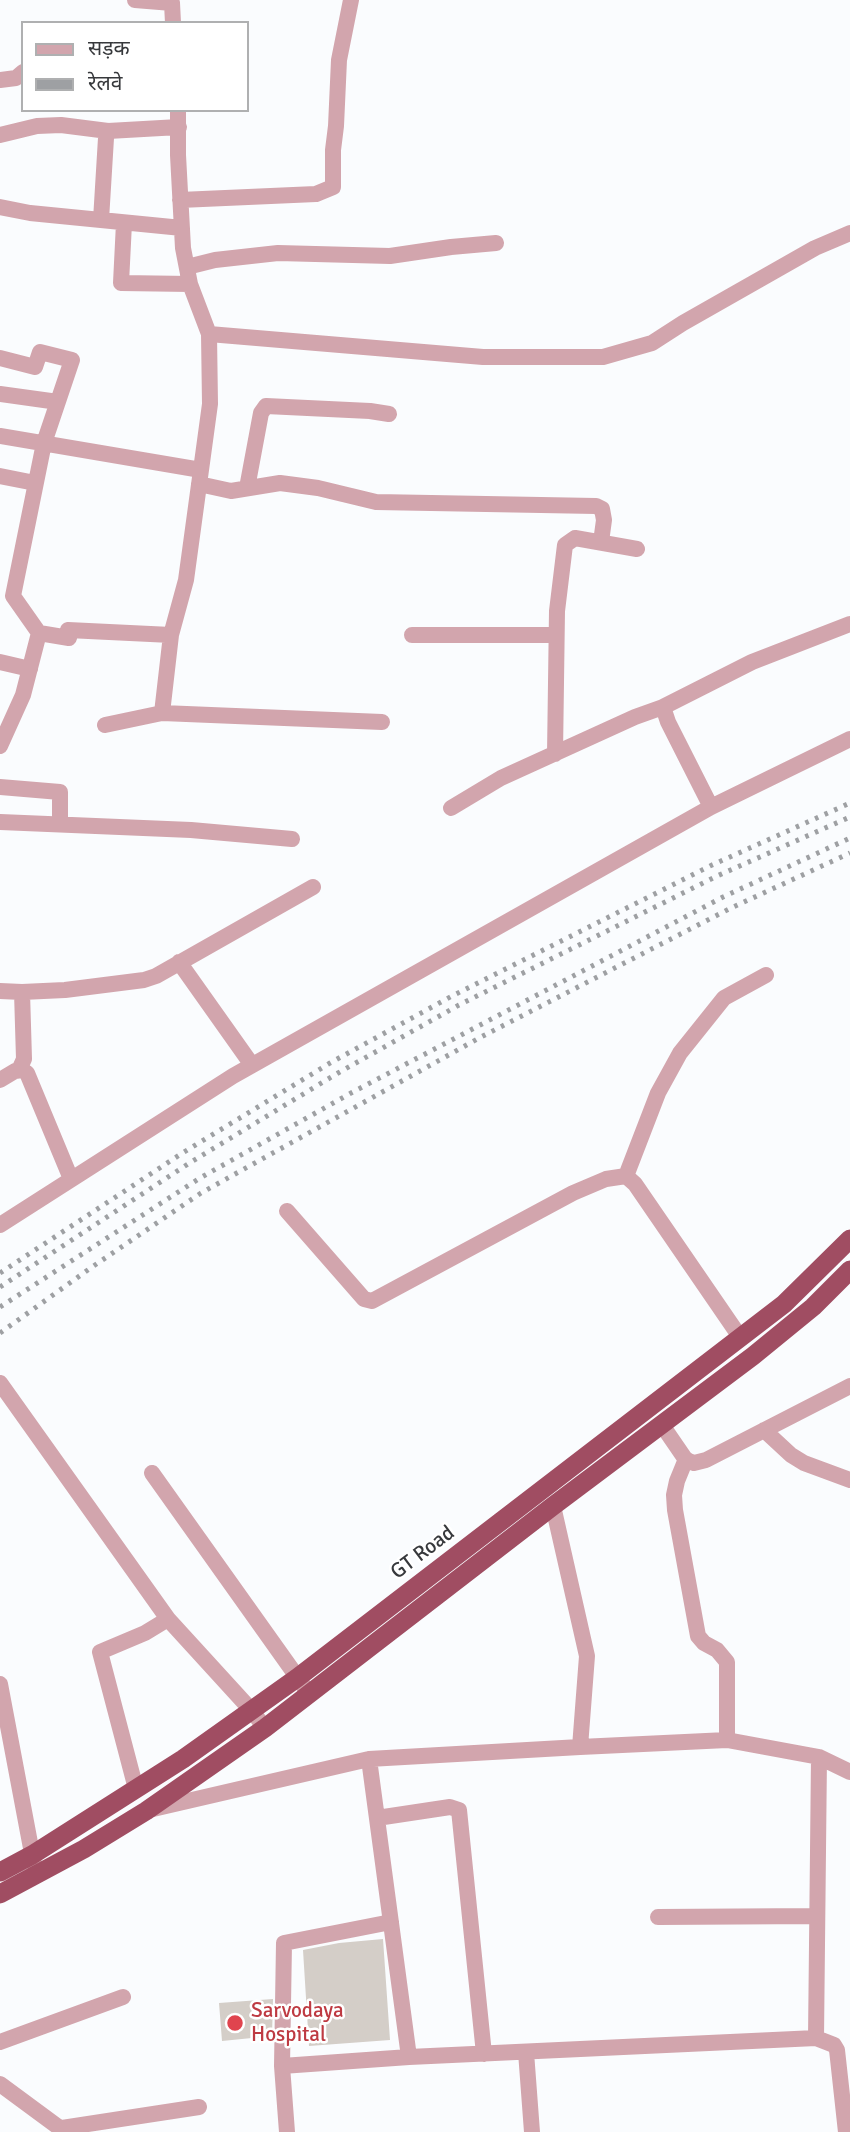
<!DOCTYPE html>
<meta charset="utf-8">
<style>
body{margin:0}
#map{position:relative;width:850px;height:2132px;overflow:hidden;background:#fafcfe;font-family:Signika,"Noto Sans Devanagari",sans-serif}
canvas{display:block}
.legend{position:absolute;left:21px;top:21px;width:228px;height:91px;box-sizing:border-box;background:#fff;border:2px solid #afb0b1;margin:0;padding:9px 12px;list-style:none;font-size:21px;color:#37393c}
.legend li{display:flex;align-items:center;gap:14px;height:35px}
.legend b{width:35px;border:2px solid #afb0b1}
</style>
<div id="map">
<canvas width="850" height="2132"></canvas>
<ul class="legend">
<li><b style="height:9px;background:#d2a5ad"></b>सड़क</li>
<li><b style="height:9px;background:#9ea0a3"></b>रेलवे</li>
</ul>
</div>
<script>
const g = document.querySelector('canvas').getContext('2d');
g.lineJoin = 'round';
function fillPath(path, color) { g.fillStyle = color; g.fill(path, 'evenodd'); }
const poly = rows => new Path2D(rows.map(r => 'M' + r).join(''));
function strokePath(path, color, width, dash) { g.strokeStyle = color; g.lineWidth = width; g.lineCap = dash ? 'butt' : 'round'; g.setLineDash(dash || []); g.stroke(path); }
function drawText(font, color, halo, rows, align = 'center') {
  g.font = font + ' Signika,sans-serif'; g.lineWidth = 5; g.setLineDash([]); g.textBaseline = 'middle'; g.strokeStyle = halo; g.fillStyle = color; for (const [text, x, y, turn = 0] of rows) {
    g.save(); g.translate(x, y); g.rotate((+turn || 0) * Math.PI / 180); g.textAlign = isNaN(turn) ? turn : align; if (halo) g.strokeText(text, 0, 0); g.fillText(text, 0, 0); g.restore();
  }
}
const building = poly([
 [383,1939,390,2040,309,2046,303,1950,339,1943],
 [273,1999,272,2036,222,2041,219,2003]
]);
const minor = poly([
 [135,0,172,3,173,23],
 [0,80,16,78,23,72],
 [0,135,37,126,61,125,108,131],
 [180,200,316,194,333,187,333,150,336,126,339,60,351,0],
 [0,207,30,213,182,228],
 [101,220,106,138,108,131,179,127],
 [124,223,121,283,190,284],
 [187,267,215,260,278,253,390,256,451,247,496,243],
 [209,334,483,357,603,357,652,343,683,323,815,248,850,233],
 [0,358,35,367,40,352,72,360,44,443,13,596,39,633],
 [0,394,58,402],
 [0,436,201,470],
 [0,476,35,483],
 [199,484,231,491,280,483,318,488,376,502,596,506,602,509,604,520,601,542],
 [247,488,261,413,266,406,370,411,389,414],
 [412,635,556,635],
 [0,662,30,669],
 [663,707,752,662,850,624],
 [162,713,382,722],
 [105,725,162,713,171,635,186,580,210,404,209,334,190,284,183,248,178,155,178,110],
 [0,746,23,695,39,633,69,638,68,630,171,635],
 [555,754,557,611,565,545,575,538,637,549],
 [0,787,60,792,60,824],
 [451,808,501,778,635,717,663,707,668,722,711,807],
 [0,822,191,830,292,839],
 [179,962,252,1065],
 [0,991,22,992,65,990,144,980,156,976,313,887],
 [19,1070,24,1059,22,992],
 [0,1080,15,1071,22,1070,27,1073,71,1179],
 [626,1176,658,1093,680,1053,724,998,766,975],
 [287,1211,364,1299,372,1301,573,1193,606,1179,626,1176,635,1184,740,1337],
 [0,1225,233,1076,711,807,850,739],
 [0,1383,168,1619,252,1711,265,1728],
 [662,1425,686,1460,694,1463,706,1460,850,1386],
 [764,1430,791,1455,804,1463,850,1480],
 [686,1459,677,1481,674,1495,675,1510,698,1636,704,1643,717,1650,727,1662,727,1740],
 [152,1473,305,1688],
 [553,1506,587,1656,580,1747],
 [0,1684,34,1864],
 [369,1759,409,2057],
 [136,1789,100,1652,145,1633,168,1619],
 [153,1809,369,1759,580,1747,727,1740,819,1757,850,1772],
 [377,1818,450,1807,459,1810,484,2054],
 [658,1917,817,1916],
 [816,2038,819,1757],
 [0,2042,123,1997],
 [526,2052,532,2132],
 [282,2066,409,2057,816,2038,834,2045,837,2050,846,2132],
 [0,2084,65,2132],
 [62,2128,199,2107],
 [287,2132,282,2066,284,1943,391,1922]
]);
const trunk = poly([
 [0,1872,32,1855,183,1759,297,1678,784,1304,850,1239],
 [0,1894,84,1849,146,1811,265,1728,553,1506,753,1356,813,1307,850,1270]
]);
const rail = poly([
 [0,1273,184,1152,330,1063,452,996,712,865,850,803],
 [0,1287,191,1162,338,1073,459,1005,717,876,850,817],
 [0,1307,200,1178,351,1093,723,897,850,838],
 [0,1333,92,1267,201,1193,481,1037,731,908,850,853]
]);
const markers = [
 [235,2023,9,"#e0444e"]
];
const streetNames = [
 ["GT Road",423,1553,-37]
];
const healthNames = [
 ["Sarvodaya",251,2011],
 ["Hospital",251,2035]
];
fillPath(building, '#d4cec8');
strokePath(minor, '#d2a5ad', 16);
strokePath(trunk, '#a04d62', 19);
strokePath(rail, '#9ea0a3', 5, [3.5, 7]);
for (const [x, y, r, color] of markers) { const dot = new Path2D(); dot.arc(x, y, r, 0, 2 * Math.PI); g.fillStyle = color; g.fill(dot); strokePath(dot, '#fff', 2.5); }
drawText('21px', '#37393c', '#fff', streetNames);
drawText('21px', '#be3a42', '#fff', healthNames, 'left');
</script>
